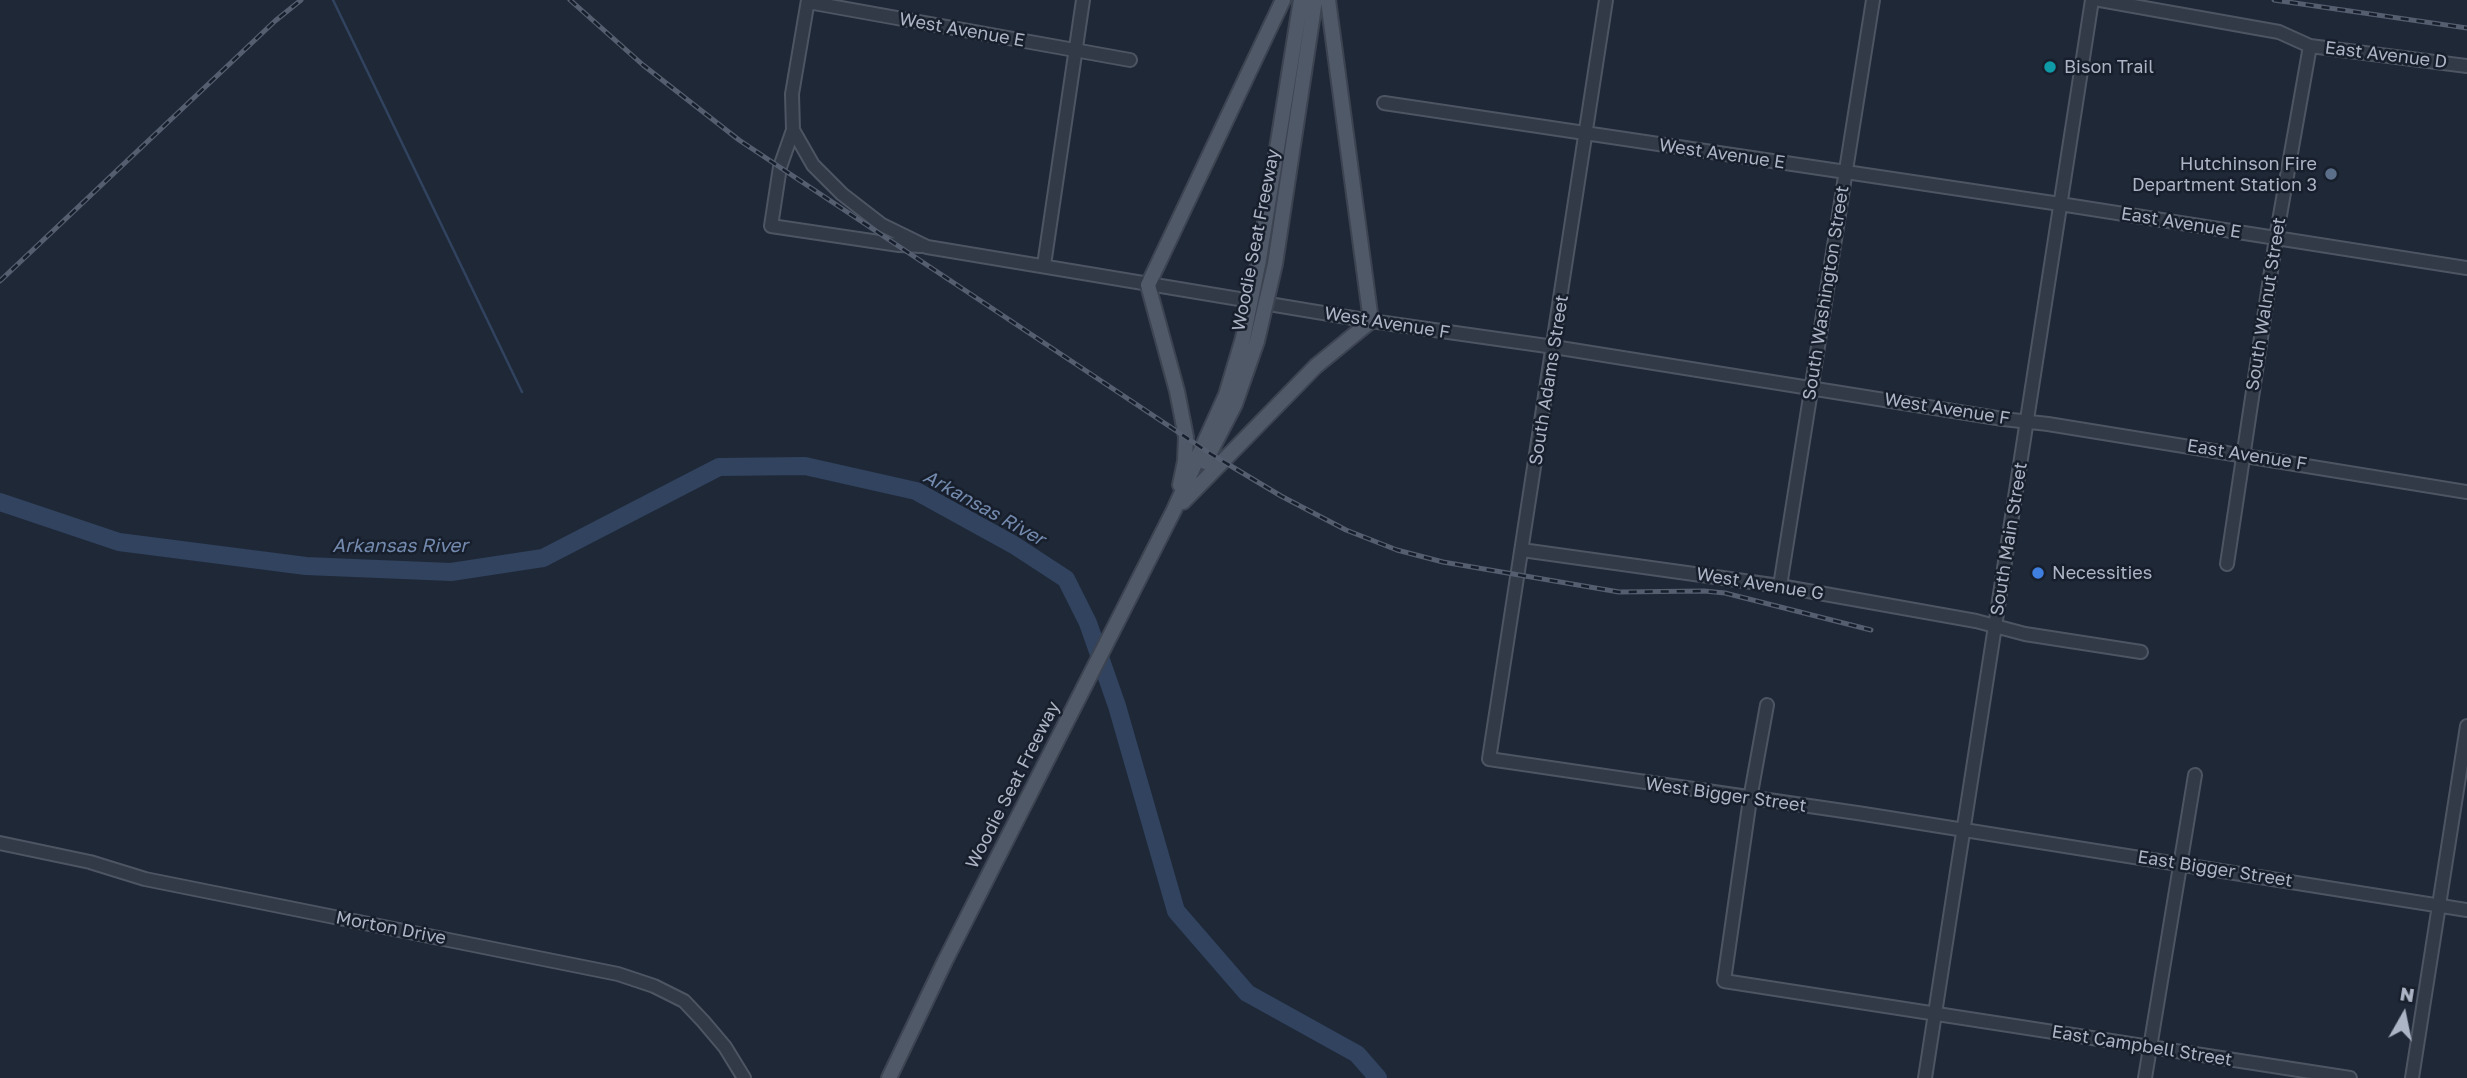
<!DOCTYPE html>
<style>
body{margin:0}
#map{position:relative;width:2467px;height:1078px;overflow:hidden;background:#1f2837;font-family:"Golos Text",sans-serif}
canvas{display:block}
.north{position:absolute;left:2369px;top:980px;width:70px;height:70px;-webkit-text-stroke:5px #181f2c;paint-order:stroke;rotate:9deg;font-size:19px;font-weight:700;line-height:28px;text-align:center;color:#acb5c5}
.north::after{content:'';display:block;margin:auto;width:24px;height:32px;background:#acb5c5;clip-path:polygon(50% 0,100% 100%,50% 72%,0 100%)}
</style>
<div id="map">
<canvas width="2467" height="1078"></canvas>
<div class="north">N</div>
</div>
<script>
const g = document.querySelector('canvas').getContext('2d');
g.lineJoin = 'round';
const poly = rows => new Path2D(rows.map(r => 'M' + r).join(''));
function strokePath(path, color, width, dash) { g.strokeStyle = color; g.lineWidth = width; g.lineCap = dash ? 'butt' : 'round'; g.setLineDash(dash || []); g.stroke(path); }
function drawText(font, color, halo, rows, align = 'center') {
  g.font = font + ' "Golos Text",sans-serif'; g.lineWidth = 5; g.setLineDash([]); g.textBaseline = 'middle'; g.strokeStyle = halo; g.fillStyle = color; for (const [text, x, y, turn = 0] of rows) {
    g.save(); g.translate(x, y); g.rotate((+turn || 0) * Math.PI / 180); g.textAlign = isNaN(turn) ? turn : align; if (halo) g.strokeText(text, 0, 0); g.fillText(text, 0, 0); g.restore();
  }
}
const stream = poly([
 [333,0,522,392]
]);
const river = poly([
 [0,502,119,542,306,566,451,572,543,558,719,467,805,466,916,491,1014,545,1066,579,1088,623,1117,706,1176,911,1247,993,1357,1054,1378,1078]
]);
const minor = poly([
 [808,0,792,94,793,130,780,167,771,226,899,245,921,246],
 [1606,0,1489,759,1864,814,2467,910],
 [2100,0,2279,32,2310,46,2467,66],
 [808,2,1130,60],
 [1384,103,2060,204,2467,268],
 [793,130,813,165,842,194,882,225,927,247,1371,321,1554,347,2003,419,2048,424,2467,492],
 [1044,265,1083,0],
 [1522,550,1780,586,1976,621,2025,634,2141,652],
 [2227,564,2276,238,2310,46],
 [1780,586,1873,0],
 [1767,705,1750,799,1724,981,2350,1078],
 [0,843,90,862,145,879,618,974,654,986,684,1001,703,1021,725,1047,744,1078],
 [1925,1078,2092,0],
 [2145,1078,2195,775],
 [2412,1078,2467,726]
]);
const major = poly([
 [1259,260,1301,0],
 [1275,264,1315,0],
 [1205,462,1235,404,1257,341],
 [1180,485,1185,461,1186,437,1177,391,1148,285,1283,0],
 [1183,502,1316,366,1371,321,1328,0],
 [889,1078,945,961,1174,510,1226,395,1243,338]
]);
const rail = poly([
 [570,0,643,65,739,140,1211,454,1281,496,1346,530,1397,550,1443,562,1619,592,1704,591,1725,593,1871,630],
 [2274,0,2467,28],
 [0,281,275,21,301,0]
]);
const majorBridge = poly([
 [1243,338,1259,260],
 [1257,341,1275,264]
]);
const markers = [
 [2050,67,7,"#0f9aa8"],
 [2331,174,7,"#5c6f8a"],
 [2038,573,7,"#3f7fe0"]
];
const streetNames = [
 ["West Avenue E",962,30,10],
 ["East Avenue D",2386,55,7],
 ["West Avenue E",1722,154,8],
 ["East Avenue E",2181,223,9],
 ["Woodie Seat Freeway",1256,240,-79],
 ["South Washington Street",1826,293,-81],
 ["South Walnut Street",2266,304,-81],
 ["West Avenue F",1387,323,9],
 ["South Adams Street",1549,380,-81],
 ["West Avenue F",1947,409,9],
 ["East Avenue F",2247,455,9],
 ["South Main Street",2009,539,-81],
 ["West Avenue G",1760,584,9],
 ["Woodie Seat Freeway",1013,785,-63],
 ["West Bigger Street",1726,795,8],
 ["East Bigger Street",2215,869,9],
 ["Morton Drive",391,928,11],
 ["East Campbell Street",2142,1046,9]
];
const poiNames = [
 ["Bison Trail",2064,67],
 ["Hutchinson Fire",2317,164,"right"],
 ["Department Station 3",2317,185,"right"],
 ["Necessities",2052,573]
];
const waterNames = [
 ["Arkansas River",984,508,29],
 ["Arkansas River",400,546]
];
strokePath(stream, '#31435f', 2.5);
strokePath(river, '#31435f', 18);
strokePath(minor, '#4d5563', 16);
strokePath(major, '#3c4351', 18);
strokePath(minor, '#323a47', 12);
strokePath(major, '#505968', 14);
strokePath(rail, '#545e6f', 5);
strokePath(rail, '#181f2c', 2.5, [8]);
strokePath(majorBridge, '#3c4351', 18, []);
strokePath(majorBridge, '#505968', 14);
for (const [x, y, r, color] of markers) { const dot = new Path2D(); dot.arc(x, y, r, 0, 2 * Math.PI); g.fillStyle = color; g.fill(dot); strokePath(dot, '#181f2c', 2.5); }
drawText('18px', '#acb5c5', '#181f2c', streetNames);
drawText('18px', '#acb5c5', '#181f2c', poiNames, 'left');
drawText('italic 19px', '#738aae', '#181f2c', waterNames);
</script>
